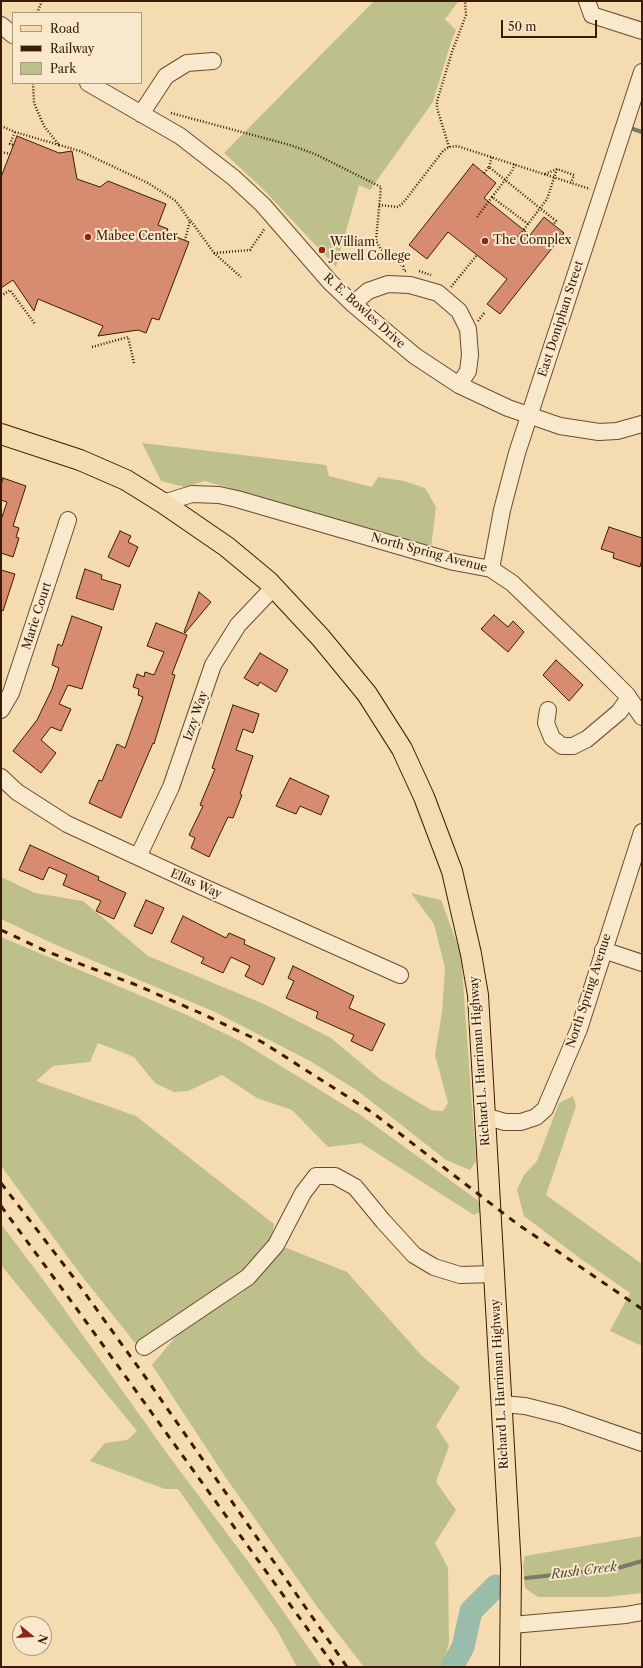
<!DOCTYPE html>
<style>
body{margin:0}
#map{position:relative;width:643px;height:1668px;overflow:hidden;background:#f5dcb0;font-family:"Libre Caslon Text",serif}
canvas{display:block}
.frame{position:absolute;inset:0;border:2px solid #3a1b07;pointer-events:none}
.legend{position:absolute;left:12px;top:12px;width:130px;height:72px;box-sizing:border-box;background:#f8e8cc;border:1px solid #ac967d;margin:0;padding:5px 7px;list-style:none;font-size:12px;color:#3a1b07}
.legend li{display:flex;align-items:center;gap:8px;height:20px}
.legend b{width:20px;border:1px solid #ac967d}
.north{position:absolute;left:12px;top:1616px;width:40px;height:40px;box-sizing:border-box;background:#f8e8cc;border:1px solid #ac967d;border-radius:50%;rotate:108deg;font-size:11px;font-weight:700;line-height:16px;text-align:center;color:#3a1b07}
.north::after{content:'';display:block;margin:auto;width:14px;height:18px;background:#8f2418;clip-path:polygon(50% 0,100% 100%,50% 72%,0 100%)}
.scale{position:absolute;left:501px;top:20px;width:96px;height:18px;box-sizing:border-box;border:2px solid #3a1b07;border-top:0;padding-left:5px;font-size:12px;line-height:14px;white-space:nowrap;color:#3a1b07;-webkit-text-stroke:3px #f8e8cc;paint-order:stroke}
</style>
<div id="map">
<canvas width="643" height="1668"></canvas>
<div class="frame"></div>
<ul class="legend">
<li><b style="height:5px;background:#f5dcb0"></b>Road</li>
<li><b style="height:5px;background:#3a1b07"></b>Railway</li>
<li><b style="height:11px;background:#bdc08a"></b>Park</li>
</ul>
<div class="north">N</div>
<div class="scale">50 m</div>
</div>
<script>
const g = document.querySelector('canvas').getContext('2d');
g.lineJoin = 'round';
function fillPath(path, color) { g.fillStyle = color; g.fill(path, 'evenodd'); }
const poly = rows => new Path2D(rows.map(r => 'M' + r).join(''));
function strokePath(path, color, width, dash) { g.strokeStyle = color; g.lineWidth = width; g.lineCap = dash ? 'butt' : 'round'; g.setLineDash(dash || []); g.stroke(path); }
function drawText(font, color, halo, rows, align = 'center') {
  g.font = font + ' "Libre Caslon Text",serif'; g.lineWidth = 4; g.setLineDash([]); g.textBaseline = 'middle'; g.strokeStyle = halo; g.fillStyle = color; for (const [text, x, y, turn = 0] of rows) {
    g.save(); g.translate(x, y); g.rotate((+turn || 0) * Math.PI / 180); g.textAlign = isNaN(turn) ? turn : align; if (halo) g.strokeText(text, 0, 0); g.fillText(text, 0, 0); g.restore();
  }
}
const green = poly([
 [374,1,458,2,445,19,456,30,451,42,433,102,370,190,359,185,336,267,262,188,224,153],
 [142,443,326,465,329,476,372,487,378,477,404,481,425,488,436,507,431,548,205,481,185,487,161,481],
 [1,877,35,893,83,901,148,956,264,1004,331,1038,381,1080,431,1110,443,1111,448,1103,435,1055,442,1012,445,968,434,924,411,893,441,900,461,954,476,1161,470,1170,446,1160,358,1091,310,1061,215,1012,56,945,1,919],
 [1,937,187,1015,242,1042,362,1116,480,1202,480,1212,474,1215,361,1143,328,1147,292,1110,257,1098,222,1075,188,1091,174,1092,155,1083,134,1057,98,1043,90,1062,53,1066,36,1081,136,1116,274,1224,270,1247,241,1279,135,1343,81,1275,1,1166],
 [573,1096,576,1106,546,1195,642,1264,642,1346,610,1331,630,1293,581,1259,524,1216,517,1190,524,1175,537,1161,559,1103],
 [1,1224,47,1285,171,1459,253,1568,322,1667,297,1667,277,1630,178,1489,165,1489,90,1461,105,1443,127,1440,137,1431,1,1265],
 [284,1247,347,1272,422,1356,460,1387,436,1426,449,1446,436,1482,456,1510,435,1543,448,1568,449,1642,443,1667,364,1667,318,1608,226,1478,152,1365,181,1330,241,1293],
 [642,1536,642,1593,607,1597,538,1597,525,1588,523,1565,525,1556]
]);
const stream = poly([
 [633,129,642,132],
 [526,1578,618,1568,642,1561]
]);
const river = poly([
 [452,1667,463,1647,471,1611,496,1586]
]);
const building = poly([
 [17,136,59,153,72,151,77,179,100,187,108,181,166,204,158,225,168,229,166,233,189,242,159,320,152,318,146,333,138,330,98,336,103,326,38,299,34,311,13,280,1,288,1,177,17,136],
 [473,164,496,183,484,198,530,235,544,217,564,233,500,314,487,304,507,279,448,232,427,259,409,245,473,164],
 [3,478,26,486,13,526,19,528,16,537,19,538,13,557,1,553,1,520,7,502,1,500,1,485,3,478],
 [609,527,642,538,642,559,640,567,613,558,614,553,601,549,609,527],
 [120,531,131,536,128,542,138,547,129,567,108,557,120,531],
 [85,569,102,575,101,579,121,585,113,610,76,598,85,569],
 [1,570,15,574,3,611,1,610,1,570],
 [199,592,211,602,185,633,184,632,199,592],
 [494,615,508,627,513,621,524,632,508,652,481,629,494,615],
 [72,616,102,627,82,689,68,685,59,704,71,709,61,731,51,727,41,740,56,753,41,773,13,751,37,720,52,689,59,668,52,665,58,644,62,646,72,616],
 [156,623,187,635,172,674,175,675,154,744,153,743,121,818,89,803,99,780,102,781,117,744,125,748,143,697,138,695,139,689,133,687,137,674,144,677,145,672,154,675,164,652,147,646,156,623],
 [260,653,288,670,276,692,260,682,258,686,244,678,260,653],
 [556,660,583,685,569,701,543,675,556,660],
 [233,705,259,714,253,733,243,729,236,750,253,756,240,794,242,795,233,818,228,817,209,857,191,848,195,838,189,835,203,806,200,805,215,769,212,768,233,705],
 [290,778,329,796,321,815,300,806,296,814,276,806,290,778],
 [30,845,99,877,98,880,126,893,114,919,96,911,101,901,63,885,67,875,49,867,43,880,19,870,30,845],
 [146,900,164,908,152,934,134,926,146,900],
 [183,916,226,938,229,933,245,940,244,944,275,958,263,985,245,976,250,966,231,957,223,973,201,963,204,958,171,942,183,916],
 [293,966,354,996,349,1008,385,1024,372,1051,351,1041,354,1035,316,1018,318,1012,286,998,294,981,288,978,293,966]
]);
const path = poly([
 [37,13,42,1],
 [171,113,290,145,315,154,381,187,376,241,381,249,403,266,404,271,406,271],
 [1,126,15,132,59,145,44,126,34,103,33,83],
 [13,145,10,144,15,132],
 [59,145,80,151,148,183,176,201,190,221,185,240],
 [449,147,437,108,437,101,452,52,466,15,465,1],
 [1,152,10,154],
 [489,167,492,157],
 [484,173,489,167,556,221,553,225],
 [545,174,557,169,574,175,571,183],
 [492,197,512,171,515,164],
 [379,205,398,207,403,203,443,151,449,147,457,146,590,189],
 [477,217,492,197,528,224],
 [191,221,214,253,241,277],
 [513,244,547,199,557,169],
 [214,253,250,250,265,228],
 [419,271,431,275],
 [451,287,477,255],
 [1,296,10,290,35,324],
 [478,321,485,312],
 [92,347,128,337,134,363]
]);
const minor = poly([
 [587,1,592,15,642,31],
 [1,25,13,35],
 [88,83,180,136,234,178,263,205,330,282,353,304,415,356,459,385,508,408,560,426,599,432,617,431,642,424],
 [141,114,166,76,187,63,213,61],
 [353,304,368,291,388,284,410,285,438,293,459,311,468,329,470,355,468,371,459,385],
 [163,503,192,494,219,495,237,499,454,562,491,569,512,583,592,660,627,695,642,717],
 [491,569,502,510,517,453,642,72],
 [1,710,11,693,68,520],
 [548,710,546,723,552,738,562,746,573,746,587,739,619,712,629,698],
 [1,777,17,792,67,824,192,882,400,975],
 [138,857,171,787,213,665,238,625,274,587],
 [603,950,642,963],
 [484,1116,505,1122,521,1122,536,1117,545,1109,579,1029,642,832],
 [144,1347,248,1277,276,1245,303,1193,316,1176,335,1176,355,1187,383,1221,414,1255,434,1267,460,1275,494,1274],
 [502,1404,525,1406,561,1415,642,1443],
 [512,1625,626,1615,642,1612]
]);
const major = poly([
 [1,434,80,460,126,480,163,503,227,547,269,582,321,638,367,694,402,749,424,797,452,871,471,954,478,995,511,1569,510,1667]
]);
const rail = poly([
 [1,930,48,952,134,984,198,1012,262,1042,373,1113,516,1223,642,1309],
 [1,1183,74,1278,146,1378,347,1667],
 [1,1206,74,1305,335,1667]
]);
const markers = [
 [88,237,4,"#8f2418"],
 [485,241,4,"#8f2418"],
 [322,250,4,"#8f2418"]
];
const poiNames = [
 ["Mabee Center",96,237],
 ["The Complex",493,241],
 ["William",330,243],
 ["Jewell College",330,257]
];
const streetNames = [
 ["R. E. Bowles Drive",364,311,42],
 ["East Doniphan Street",561,319,-72],
 ["North Spring Avenue",429,553,15],
 ["Marie Court",37,616,-72],
 ["Izzy Way",196,716,-71],
 ["Ellas Way",196,884,24],
 ["North Spring Avenue",589,991,-72],
 ["Richard L. Harriman Highway",480,1061,-94],
 ["Richard L. Harriman Highway",500,1384,-93]
];
const waterNames = [
 ["Rush Creek",584,1571,-7]
];
fillPath(green, '#bdc08a');
strokePath(stream, '#757c69', 4);
strokePath(river, '#9cbcab', 23);
fillPath(building, '#d88c6f');
strokePath(building, '#3a1b07', 1);
strokePath(minor, '#694b31', 18);
strokePath(major, '#3a1b07', 22);
strokePath(path, '#3a1b07', 2.5, [1, 2]);
strokePath(minor, '#f8e8cc', 16);
strokePath(major, '#f5dcb0', 20);
strokePath(rail, '#3a1b07', 3, [7, 7]);
for (const [x, y, r, color] of markers) { const dot = new Path2D(); dot.arc(x, y, r, 0, 2 * Math.PI); g.fillStyle = color; g.fill(dot); strokePath(dot, '#f8e8cc', 1.5); }
drawText('12px', '#3a1b07', '#f8e8cc', poiNames, 'left');
drawText('12px', '#3a1b07', '#f8e8cc', streetNames);
drawText('italic 13px', '#574b38', '#f8e8cc', waterNames);
</script>
